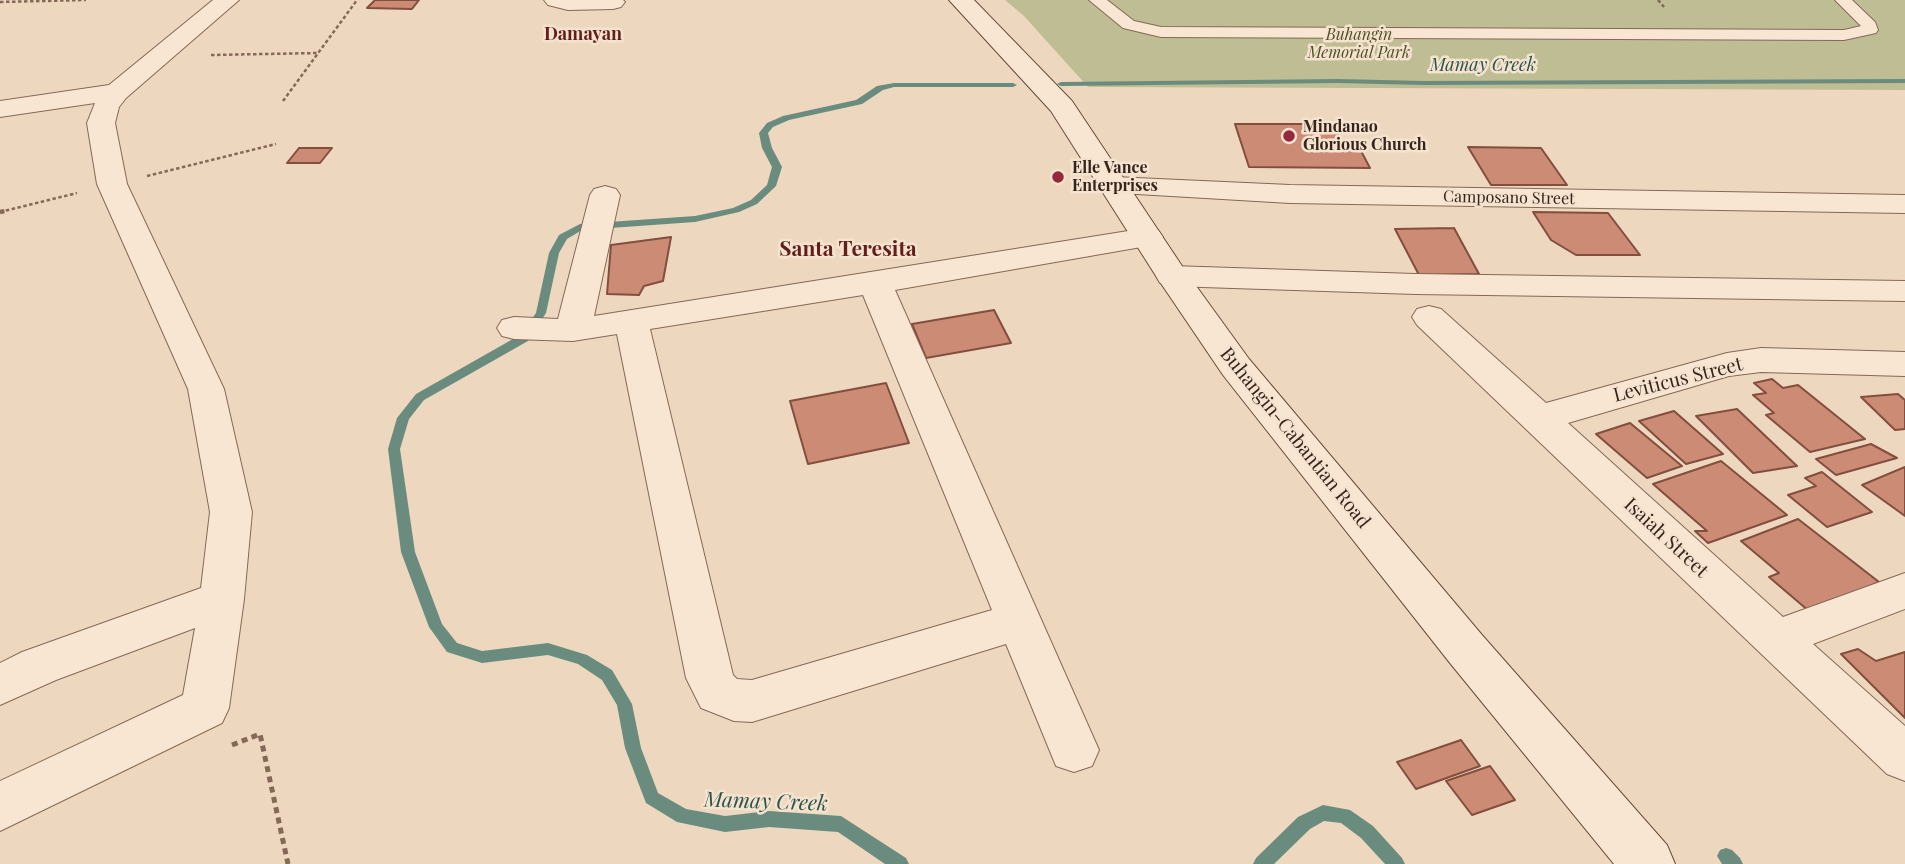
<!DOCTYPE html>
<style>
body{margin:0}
canvas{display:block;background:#edd8bf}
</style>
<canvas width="1905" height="864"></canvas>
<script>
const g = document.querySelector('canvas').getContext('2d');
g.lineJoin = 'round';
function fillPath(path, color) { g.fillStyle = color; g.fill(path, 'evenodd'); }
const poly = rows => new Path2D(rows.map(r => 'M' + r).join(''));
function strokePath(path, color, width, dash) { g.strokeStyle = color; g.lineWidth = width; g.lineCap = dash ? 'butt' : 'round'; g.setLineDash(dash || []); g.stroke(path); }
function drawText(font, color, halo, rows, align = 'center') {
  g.font = font + ' "Playfair Display",serif'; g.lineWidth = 5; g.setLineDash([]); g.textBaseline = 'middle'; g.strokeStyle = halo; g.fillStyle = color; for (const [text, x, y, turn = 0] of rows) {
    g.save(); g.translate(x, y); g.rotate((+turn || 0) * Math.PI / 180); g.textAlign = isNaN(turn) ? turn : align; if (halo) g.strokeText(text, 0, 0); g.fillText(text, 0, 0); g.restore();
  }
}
const cemetery = poly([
 [1005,0,1905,0,1905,90,1088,87,1024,16]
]);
const stream = poly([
 [1338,79,1424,81,1905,79,1905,83,1424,85,1338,83,1061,86,1057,84,1061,82,1338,79],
 [894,83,1013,83,1017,85,1013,87,894,87,883,90,862,104,789,120,773,127,768,133,772,148,782,167,776,186,757,204,739,212,695,222,582,230,567,239,559,253,546,313,528,341,424,400,409,419,400,449,415,552,442,624,457,643,482,651,548,643,587,655,612,670,632,704,641,748,658,793,686,809,725,816,769,811,841,816,906,858,909,864,885,864,838,832,769,827,725,832,677,822,646,803,625,748,617,705,602,680,578,664,548,655,482,663,447,652,429,627,401,552,388,449,397,418,416,394,520,335,536,313,549,253,559,235,580,224,695,216,733,208,751,200,767,185,772,167,762,148,759,133,767,123,783,116,856,100,877,86,894,83],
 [1323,805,1350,810,1373,826,1402,858,1405,864,1385,864,1361,838,1341,823,1324,821,1310,829,1274,864,1253,864,1256,858,1298,817,1323,805],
 [1726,848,1732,850,1740,858,1743,864,1722,864,1717,856,1720,850,1726,848]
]);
const building = poly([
 [375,0,419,0,412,9,367,8,375,0],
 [1235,124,1333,124,1345,149,1360,149,1370,168,1249,167,1235,124],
 [1468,147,1541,148,1567,185,1491,185,1468,147],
 [299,148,332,148,320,163,287,163,299,148],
 [1533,212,1608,213,1640,255,1576,255,1551,240,1533,212],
 [1454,228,1479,274,1419,275,1395,229,1454,228],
 [671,237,663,281,644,286,639,295,607,294,611,245,671,237],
 [994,310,1011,343,926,358,912,324,994,310],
 [1772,379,1783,388,1798,385,1865,439,1810,452,1766,415,1774,413,1753,395,1766,393,1754,383,1772,379],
 [886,383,909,443,808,464,790,401,886,383],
 [1898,394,1905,400,1905,429,1895,430,1861,397,1898,394],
 [1737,409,1797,466,1753,473,1696,416,1737,409],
 [1674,411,1723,454,1686,464,1639,421,1674,411],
 [1630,423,1682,466,1647,478,1596,434,1630,423],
 [1871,444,1897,458,1836,475,1816,459,1871,444],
 [1721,461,1787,515,1708,543,1695,531,1707,531,1653,484,1721,461],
 [1905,467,1905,516,1862,485,1905,467],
 [1822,472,1872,512,1827,527,1788,495,1816,486,1805,478,1822,472],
 [1798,519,1879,582,1810,612,1769,577,1779,573,1741,541,1798,519],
 [1858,649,1876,661,1905,652,1905,718,1841,654,1858,649],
 [1461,740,1480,766,1416,789,1397,762,1461,740],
 [1490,766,1515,800,1472,815,1446,781,1490,766]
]);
const pathFar2 = poly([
 [1658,0,1664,7],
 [0,2,86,0],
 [211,55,318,53],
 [283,101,357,0],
 [147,176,276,144],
 [0,212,77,193]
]);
const pathFar1 = poly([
 [0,212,5,211]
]);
const path = poly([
 [232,745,260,734,288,864]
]);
const service = poly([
 [1089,0,1107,0,1134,21,1161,27,1844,30,1861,26,1835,0,1852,0,1875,22,1878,30,1876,33,1844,40,1161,37,1123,28,1089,0]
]);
const minor = poly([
 [213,0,239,0,126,98,119,107,115,123,127,184,224,389,252,512,244,599,229,708,222,723,0,831,0,781,183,695,195,628,56,680,0,705,0,663,22,652,201,588,210,512,188,389,97,184,87,123,95,103,0,117,0,101,109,85,213,0],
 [544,0,623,0,625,2,621,7,613,9,568,10,548,5,544,0],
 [1114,177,1290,185,1905,195,1905,213,1290,203,1103,192,1099,186,1103,180,1114,177],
 [605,186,616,189,620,195,594,316,1147,228,1158,230,1163,237,1158,244,1147,246,895,290,1099,750,1092,766,1074,772,1056,766,1006,644,752,722,734,721,701,708,686,678,617,334,573,341,514,339,502,336,497,328,502,320,514,317,558,319,590,195,594,189,605,186],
 [863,295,992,610,752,680,737,679,733,675,650,329,863,295],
 [1172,266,1415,274,1905,281,1905,301,1415,294,1172,286,1160,283,1156,276,1160,269,1172,266],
 [1429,306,1441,309,1546,403,1727,353,1761,348,1905,352,1905,376,1761,372,1729,376,1568,423,1783,617,1905,573,1905,609,1813,644,1905,726,1905,781,1887,774,1417,325,1412,317,1417,309,1429,306]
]);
const secondary = poly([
 [949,0,974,0,1072,101,1186,272,1249,359,1482,635,1667,845,1675,864,1614,864,1450,663,1223,375,1156,276,1051,111,949,0]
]);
const markers = [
 [1289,136,7,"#94293b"],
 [1058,177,7,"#94293b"]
];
const farParknames = [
 ["Buhangin",1359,35],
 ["Memorial Park",1359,53]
];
const farPoinames = [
 ["Mindanao",1303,127],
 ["Glorious Church",1303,145],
 ["Elle Vance",1072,168],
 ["Enterprises",1072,186]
];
const farStreetnames = [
 ["Camposano Street",1509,198,1]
];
const farNeighbourhoodnames = [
 ["Damayan",583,34]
];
const farWaternames = [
 ["Mamay Creek",1483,65]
];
const streetNames = [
 ["Leviticus Street",1678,380,-14],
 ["Buhangin-Cabantian Road",1295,438,51],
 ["Isaiah Street",1666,538,43]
];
const neighbourhoodNames = [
 ["Santa Teresita",848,249]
];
const waterNames = [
 ["Mamay Creek",766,802,2]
];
fillPath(cemetery, '#bfbd93');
fillPath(stream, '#6a8c7e');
fillPath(building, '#cb8b75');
strokePath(building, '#844e3e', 2);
strokePath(service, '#856858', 2);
strokePath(minor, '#856858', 2);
strokePath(secondary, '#674a3b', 2);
strokePath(pathFar2, '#856858', 2.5, [3.5, 2.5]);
strokePath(pathFar1, '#856858', 4.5, [4.5, 3.5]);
strokePath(path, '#856858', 5, [6, 4.5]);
fillPath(service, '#f8e6d2');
fillPath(minor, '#f8e6d2');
fillPath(secondary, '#f8e6d2');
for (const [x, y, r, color] of markers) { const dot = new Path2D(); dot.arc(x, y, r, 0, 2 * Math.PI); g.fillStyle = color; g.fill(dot); strokePath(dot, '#f5e3cf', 2.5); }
drawText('italic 16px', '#4d5123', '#f5e3cf', farParknames);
drawText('bold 16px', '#35241c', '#f5e3cf', farPoinames, 'left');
drawText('16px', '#35241c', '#f5e3cf', farStreetnames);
drawText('bold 18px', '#611f1c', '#f5e3cf', farNeighbourhoodnames);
drawText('italic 18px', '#2b554b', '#f5e3cf', farWaternames);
drawText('19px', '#35241c', '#f5e3cf', streetNames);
drawText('bold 21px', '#611f1c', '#f5e3cf', neighbourhoodNames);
drawText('italic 21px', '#2b554b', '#f5e3cf', waterNames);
</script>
